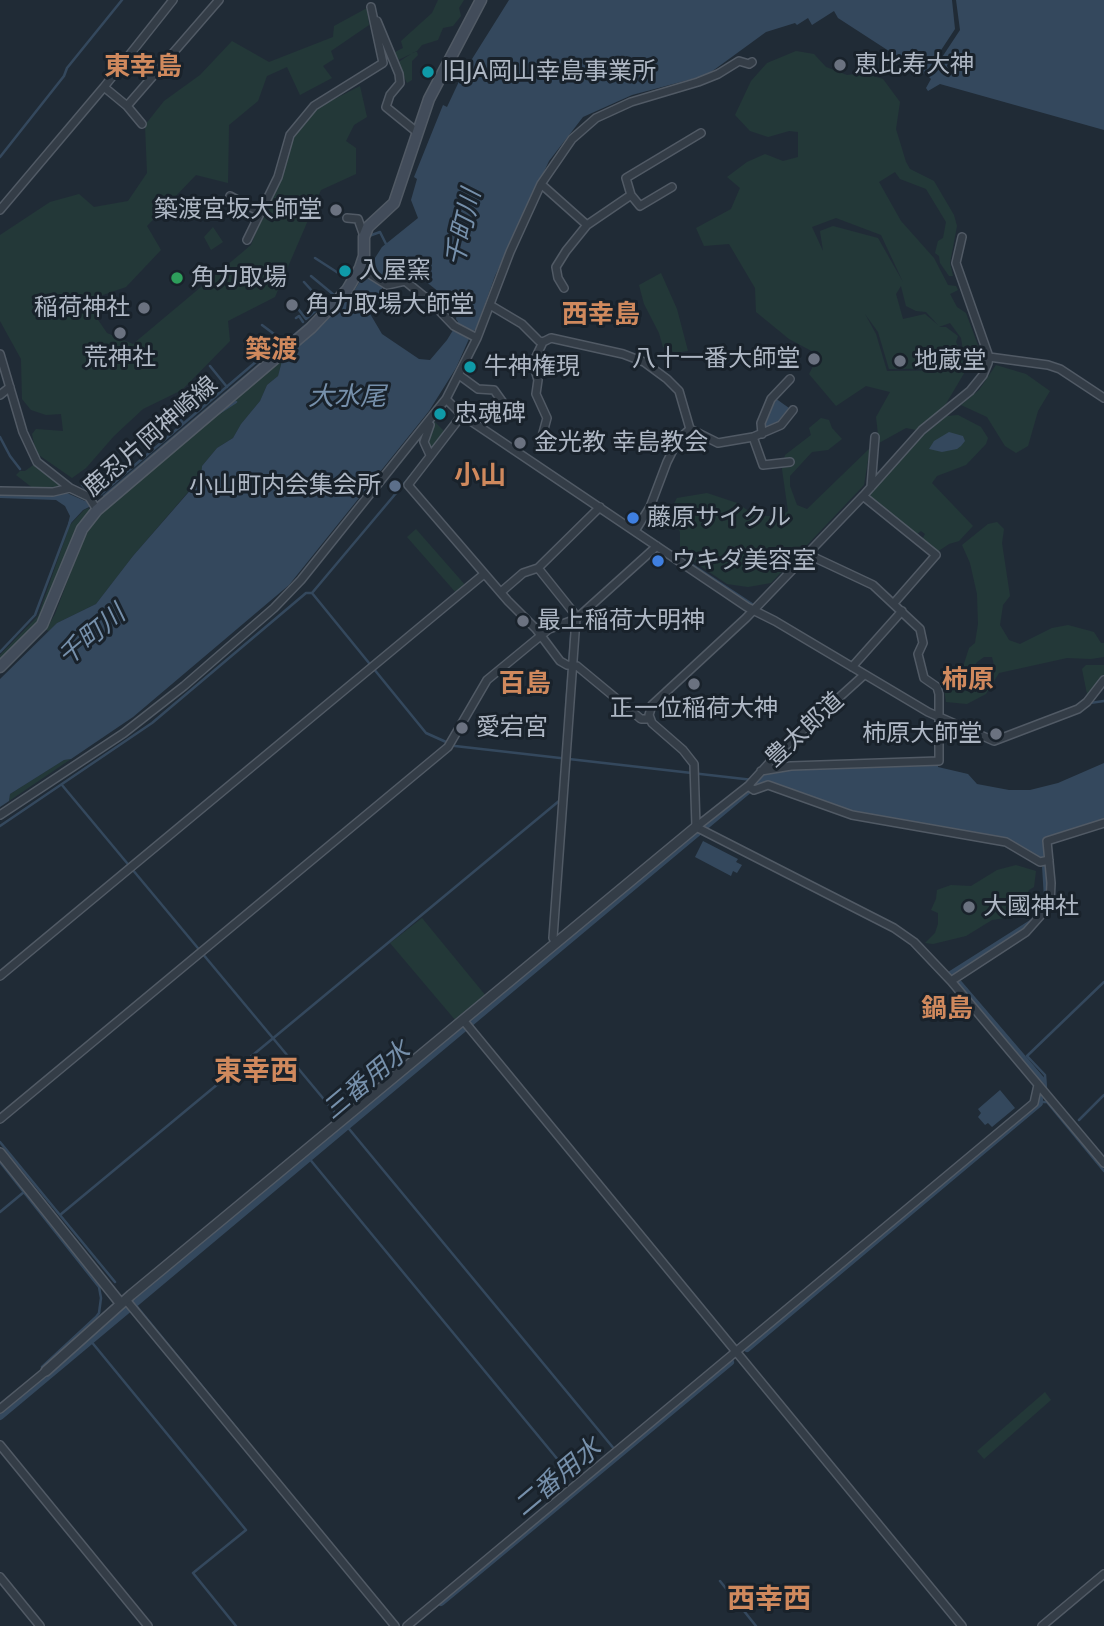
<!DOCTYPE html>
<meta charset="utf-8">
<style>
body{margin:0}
canvas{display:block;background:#202b36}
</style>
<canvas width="1104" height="1626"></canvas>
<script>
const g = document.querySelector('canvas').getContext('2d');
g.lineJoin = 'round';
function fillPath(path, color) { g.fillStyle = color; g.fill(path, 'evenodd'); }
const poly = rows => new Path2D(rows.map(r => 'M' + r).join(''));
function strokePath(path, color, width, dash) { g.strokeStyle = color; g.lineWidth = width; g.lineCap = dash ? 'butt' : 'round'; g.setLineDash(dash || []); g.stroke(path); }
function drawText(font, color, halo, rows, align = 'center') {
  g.font = font + ' "Noto Sans","Noto Sans JP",sans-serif'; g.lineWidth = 6; g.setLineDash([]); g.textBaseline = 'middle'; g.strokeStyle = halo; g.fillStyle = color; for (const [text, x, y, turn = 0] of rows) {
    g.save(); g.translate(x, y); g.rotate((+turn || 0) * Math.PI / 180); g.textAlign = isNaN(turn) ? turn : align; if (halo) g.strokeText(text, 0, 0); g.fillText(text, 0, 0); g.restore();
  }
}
const green = poly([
 [438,0,464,0,459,8,461,16,453,26,443,28,438,40,422,45,417,51,396,61,393,53,403,48,401,41,432,13],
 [367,8,369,25,331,51,334,59,323,66,332,78,300,95,287,67,267,76,258,101,229,125,228,183,196,175,147,226,161,250,126,287,100,296,92,311,107,333,133,344,251,245,294,137,315,109,360,86,367,117,354,125,346,141,356,148,356,174,321,190,275,297,228,321,230,341,182,390,143,409,114,436,86,468,72,478,36,453,32,434,36,429,63,431,61,414,46,415,31,410,22,399,21,359,0,321,0,235,50,202,79,194,94,207,128,201,147,173,145,125,164,101,200,75,232,41,269,62,333,37,334,26],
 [796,51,814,54,826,67,847,75,862,73,883,79,900,102,896,129,906,162,910,169,934,181,954,215,957,226,950,263,953,276,949,276,940,263,939,256,935,253,938,241,943,238,946,222,926,189,900,179,895,172,879,182,901,221,934,258,948,285,956,286,958,290,950,294,957,307,966,313,982,356,978,366,965,363,961,338,950,323,939,327,946,327,958,336,956,342,962,355,963,368,889,369,878,332,865,314,876,334,887,371,966,370,944,407,916,430,906,428,879,443,876,417,890,392,866,386,836,406,809,374,819,355,789,339,756,312,755,288,729,244,704,246,696,228,731,209,740,188,727,177,747,162,765,154,783,161,798,157,798,132,789,131,768,137,750,131,735,115,751,81,767,63],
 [836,218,881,235,903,282,878,238,833,226,820,231,823,251,812,227],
 [901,286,906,306,916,311,926,312,938,325,925,314,903,319,896,294],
 [414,52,417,52,418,55,412,61,412,80,407,83,397,63],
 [213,227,223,242,211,250,204,237],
 [661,273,677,309,688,351,675,353,663,347,659,333,644,304,639,285],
 [292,349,282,361,278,376,267,385,260,401,241,424,233,438,217,448,202,466,201,477,133,556,96,604,57,623,49,631,46,630,55,614,83,540,101,511],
 [996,365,1026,374,1050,391,1038,411,1028,446,1016,453,1005,446,987,417,961,405,979,390],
 [958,415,981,427,988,438,986,444,966,465,937,476,932,483,973,526,959,541,949,544,937,552,922,540,925,534,921,531,916,535,872,498,870,494,919,439,947,416],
 [821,418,829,420,832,428,842,439,828,450,812,452,790,476,790,486,797,505,807,509,870,448,864,485,771,583,748,587,727,584,680,552,680,532,670,511,677,498,707,493,737,503,756,516,781,516,788,511,782,469,785,455,811,435,809,428],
 [434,421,445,432,431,450,426,436],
 [36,463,62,485,62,488,34,489,16,475,20,471,25,471],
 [89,508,89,512,75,533,47,609,39,622,0,661,0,655,38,616,70,525,84,510],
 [997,522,1004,529,1002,543,1010,596,1003,605,1000,625,1009,640,1020,644,1052,628,1068,625,1094,632,1101,643,1104,643,1104,657,1091,659,1067,658,999,673,986,694,967,704,946,702,942,675,957,671,959,674,950,680,951,688,959,692,972,690,986,680,994,665,992,657,984,657,977,662,971,671,964,673,962,670,969,648,975,643,978,624,977,594,970,563,962,545,988,524],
 [416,529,466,586,457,594,407,537],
 [1086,665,1104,665,1104,676,1088,699,1082,669],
 [71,759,9,801,10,794,64,760],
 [1016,865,1036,871,1034,887,1029,890,1023,903,1005,918,992,920,966,936,933,944,925,943,935,933,938,924,938,913,931,910,936,899,937,890,951,885,971,886,997,870],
 [422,918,486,996,456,1021,390,943],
 [1045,1392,1051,1400,984,1459,977,1451]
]);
const water = poly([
 [509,0,1104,0,1104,130,940,84,928,91,926,88,931,79,929,77,838,18,834,11,812,25,808,18,797,25,795,23,766,32,707,75,632,95,583,117,549,161,495,276,476,329,472,332,456,368,429,411,289,585,133,717,71,759,64,760,10,794,9,801,0,807,0,679,57,623,96,604,133,556,201,478,202,466,217,448,233,438,241,424,260,401,267,385,278,376,282,361,292,348,348,300,382,247,418,218,411,200,417,179,414,177,443,105,447,107,462,75],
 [416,261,422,268,419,271,415,268,410,271,409,276,415,273,444,296,447,293,459,304,456,319,458,322,447,340,430,360,419,359,382,334,369,312,386,281,400,275],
 [775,398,789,408,777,423,765,430,765,421],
 [949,432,963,436,965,441,961,446,957,449,942,452,929,449,934,441],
 [0,493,67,493,85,501,91,497,95,504,83,510,70,524,68,524,70,516,65,506,56,500,0,498],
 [1104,763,1104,821,1045,839,1045,856,1040,858,1004,838,855,812,768,782,755,786,752,785,765,772,792,768,938,764,938,767,968,774,977,784,1009,790,1030,790,1058,783],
 [703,841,738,859,736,862,742,865,737,873,733,871,731,876,695,857],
 [1000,1090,1015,1108,992,1127,988,1123,985,1125,978,1117,981,1113,978,1109]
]);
const pier = poly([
 [952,0,956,0,960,30,929,77,924,76,955,29]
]);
const stream = poly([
 [0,157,64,76,67,68,122,0],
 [369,236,380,232,386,244],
 [315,258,346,278],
 [304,282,323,303],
 [292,301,306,319,334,295,311,276],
 [296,318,299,316,303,322],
 [262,325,282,340],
 [255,336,274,347],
 [247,347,260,359],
 [210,366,227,387],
 [170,406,183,423],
 [216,415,236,402],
 [0,437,10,456,20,469],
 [90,478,82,485,91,496,101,494,278,343],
 [104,496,312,320],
 [688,562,764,612],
 [312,593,413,473],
 [0,652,35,615,70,522],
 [1090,703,1104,701],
 [566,710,572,623],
 [62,785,337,1115],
 [0,826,152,723,306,593,312,593,426,733,455,746,753,780],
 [1046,1089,1045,1075,1027,1056,1104,982],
 [1039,1102,1047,1102,1104,1171],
 [1079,1120,1104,1095],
 [345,1124,615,1450],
 [0,1142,115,1282],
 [308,1157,573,1478],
 [0,1162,99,1287,101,1298,99,1313,96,1317,42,1367],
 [0,1212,24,1192],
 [60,1215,559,801],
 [134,1303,238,1430],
 [90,1340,246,1530,193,1573,236,1626],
 [720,1581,756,1626]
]);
const canal = poly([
 [1041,913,1048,899,1046,865,1043,859],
 [1033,923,951,975,1041,1080,1041,1083],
 [747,1348,1039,1103,1039,1099],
 [0,1416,754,785],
 [441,1602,730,1362]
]);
const minor = poly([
 [377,21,399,74,400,83,390,95,386,107,418,133],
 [752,62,749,64,739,61,718,74,698,82,631,102,596,118,572,139,541,184,510,252,477,338,446,399,462,415,747,607,775,621,928,712,994,741,1078,709,1087,702,1104,680],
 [104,87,173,0],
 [127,106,142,124],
 [541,184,587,225],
 [672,187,640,206,631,195,626,178,701,133],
 [230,196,260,212],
 [0,210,104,87,127,106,219,0],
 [347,218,358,219,364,236],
 [247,240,278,177,290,135,314,106,383,63,371,7],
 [360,268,387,285,405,281,431,302,454,326,477,338],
 [564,288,558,278,556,267,566,251,587,225,631,195],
 [490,305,522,324,539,341,543,342,551,338,623,354,644,362,667,379,679,391,690,429,678,440,667,462,650,507,635,531],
 [0,354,23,432,37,462,70,488,89,497,97,510],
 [989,357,1048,365,1060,369,1104,398],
 [459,375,478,389,494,390,504,404],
 [0,395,10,387],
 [462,415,408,485,508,601,536,629,560,661,567,665,577,666,641,719,650,719],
 [690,429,718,443,753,437,781,425,793,410],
 [762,434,761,423,771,399,790,379],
 [753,437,763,465,790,462],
 [540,444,547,418,536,394,538,380,533,363,543,342],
 [430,455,424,442,430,425],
 [871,487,875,437],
 [0,491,53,492,70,488],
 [863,496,936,555,894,603],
 [501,592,523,573,538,568],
 [852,667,902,611],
 [761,771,791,766,939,761,939,694,937,687,924,678,918,654,923,643,920,629,873,585,807,554],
 [748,786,754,790,768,785,852,815,1006,842,1040,862,1049,860],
 [0,815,124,733,184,686,274,608,301,580,446,399],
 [696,827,694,764,683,750,652,723,649,715,652,705,746,618,863,496,922,430,970,391,983,375,988,363,989,357,956,263,962,237],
 [696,827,894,928,914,942,951,981,1104,1163],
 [696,827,748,786,780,751,864,675],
 [556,943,553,938,576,619,657,546],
 [0,976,484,574],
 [951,981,1026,932,1050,905,1051,883,1047,841,1104,823],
 [463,1020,962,1626],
 [0,1119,448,747,487,680,549,629,576,619,574,613,538,568,600,507],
 [126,1300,395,1626],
 [0,1409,46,1371],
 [0,1445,148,1626],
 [0,1577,40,1626],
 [407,1626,1034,1103,1038,1085],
 [1042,1626,1104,1574]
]);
const tertiary = poly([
 [0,1153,121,1304],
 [46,1371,131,1295,696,827]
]);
const secondary = poly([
 [0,667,42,625,82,529,97,510,311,328,347,290,360,268,364,256,364,237,368,227,394,203,429,99,481,0]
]);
const markers = [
 [840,65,7,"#6b7280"],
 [428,72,7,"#0f9aa8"],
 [336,210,7,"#6b7280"],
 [345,271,7,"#0f9aa8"],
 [177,278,7,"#2e9e5b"],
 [292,305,7,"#6b7280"],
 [144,308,7,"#6b7280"],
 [120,333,7,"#6b7280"],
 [814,359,7,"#6b7280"],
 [900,361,7,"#6b7280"],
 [470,367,7,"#0f9aa8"],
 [440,414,7,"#0f9aa8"],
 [520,443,7,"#6b7280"],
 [395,486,7,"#5c6f8a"],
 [633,518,7,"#3f7fe0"],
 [658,561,7,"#3f7fe0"],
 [523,621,7,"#6b7280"],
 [694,684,7,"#6b7280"],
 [462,728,7,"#6b7280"],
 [996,734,7,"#6b7280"],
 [969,907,7,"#6b7280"]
];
const poiNames = [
 ["恵比寿大神",854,65],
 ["旧JA岡山幸島事業所",442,72],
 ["築渡宮坂大師堂",322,210,"right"],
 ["入屋窯",359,271],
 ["角力取場",191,278],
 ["角力取場大師堂",306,305],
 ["稲荷神社",130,308,"right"],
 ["荒神社",120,358,"center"],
 ["八十一番大師堂",800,359,"right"],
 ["地蔵堂",914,361],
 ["牛神権現",484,367],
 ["忠魂碑",454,414],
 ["金光教 幸島教会",534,443],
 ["小山町内会集会所",381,486,"right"],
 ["藤原サイクル",647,518],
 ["ウキダ美容室",672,561],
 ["最上稲荷大明神",537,621],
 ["正一位稲荷大神",694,709,"center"],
 ["愛宕宮",476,728],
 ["柿原大師堂",982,734,"right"],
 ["大國神社",983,907]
];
const streetNames = [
 ["鹿忍片岡神崎線",151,437,-41],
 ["豊太郎道",805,730,-43]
];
const neighbourhoodNames = [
 ["東幸島",143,68],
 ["西幸島",601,316],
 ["築渡",271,351],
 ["小山",480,477],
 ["柿原",968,681],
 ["百島",525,685],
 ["鍋島",947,1010]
];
const waterNames = [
 ["千町川",464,228,-77],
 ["大水尾",347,398],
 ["千町川",92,636,-40],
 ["三番用水",367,1081,-40],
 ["二番用水",558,1478,-40]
];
const quarterNames = [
 ["東幸西",256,1072],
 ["西幸西",769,1600]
];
fillPath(green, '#233838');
fillPath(water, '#34485d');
fillPath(pier, '#202b36');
strokePath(stream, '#34485d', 2.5);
strokePath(canal, '#34485d', 8);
strokePath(minor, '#515a65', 10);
strokePath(tertiary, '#515a65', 12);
strokePath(secondary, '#515a65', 13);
strokePath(minor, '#343d47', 7);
strokePath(tertiary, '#343d47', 9);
strokePath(secondary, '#424c5a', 10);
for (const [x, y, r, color] of markers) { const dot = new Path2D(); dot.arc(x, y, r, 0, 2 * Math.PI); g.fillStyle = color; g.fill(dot); strokePath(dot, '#19222b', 2.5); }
drawText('24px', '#aeb7c4', '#19222b', poiNames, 'left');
drawText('24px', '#aeb7c4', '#19222b', streetNames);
drawText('bold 26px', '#d0895d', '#19222b', neighbourhoodNames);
drawText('italic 26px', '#7690ab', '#19222b', waterNames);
drawText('bold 28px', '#d0895d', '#19222b', quarterNames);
</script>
